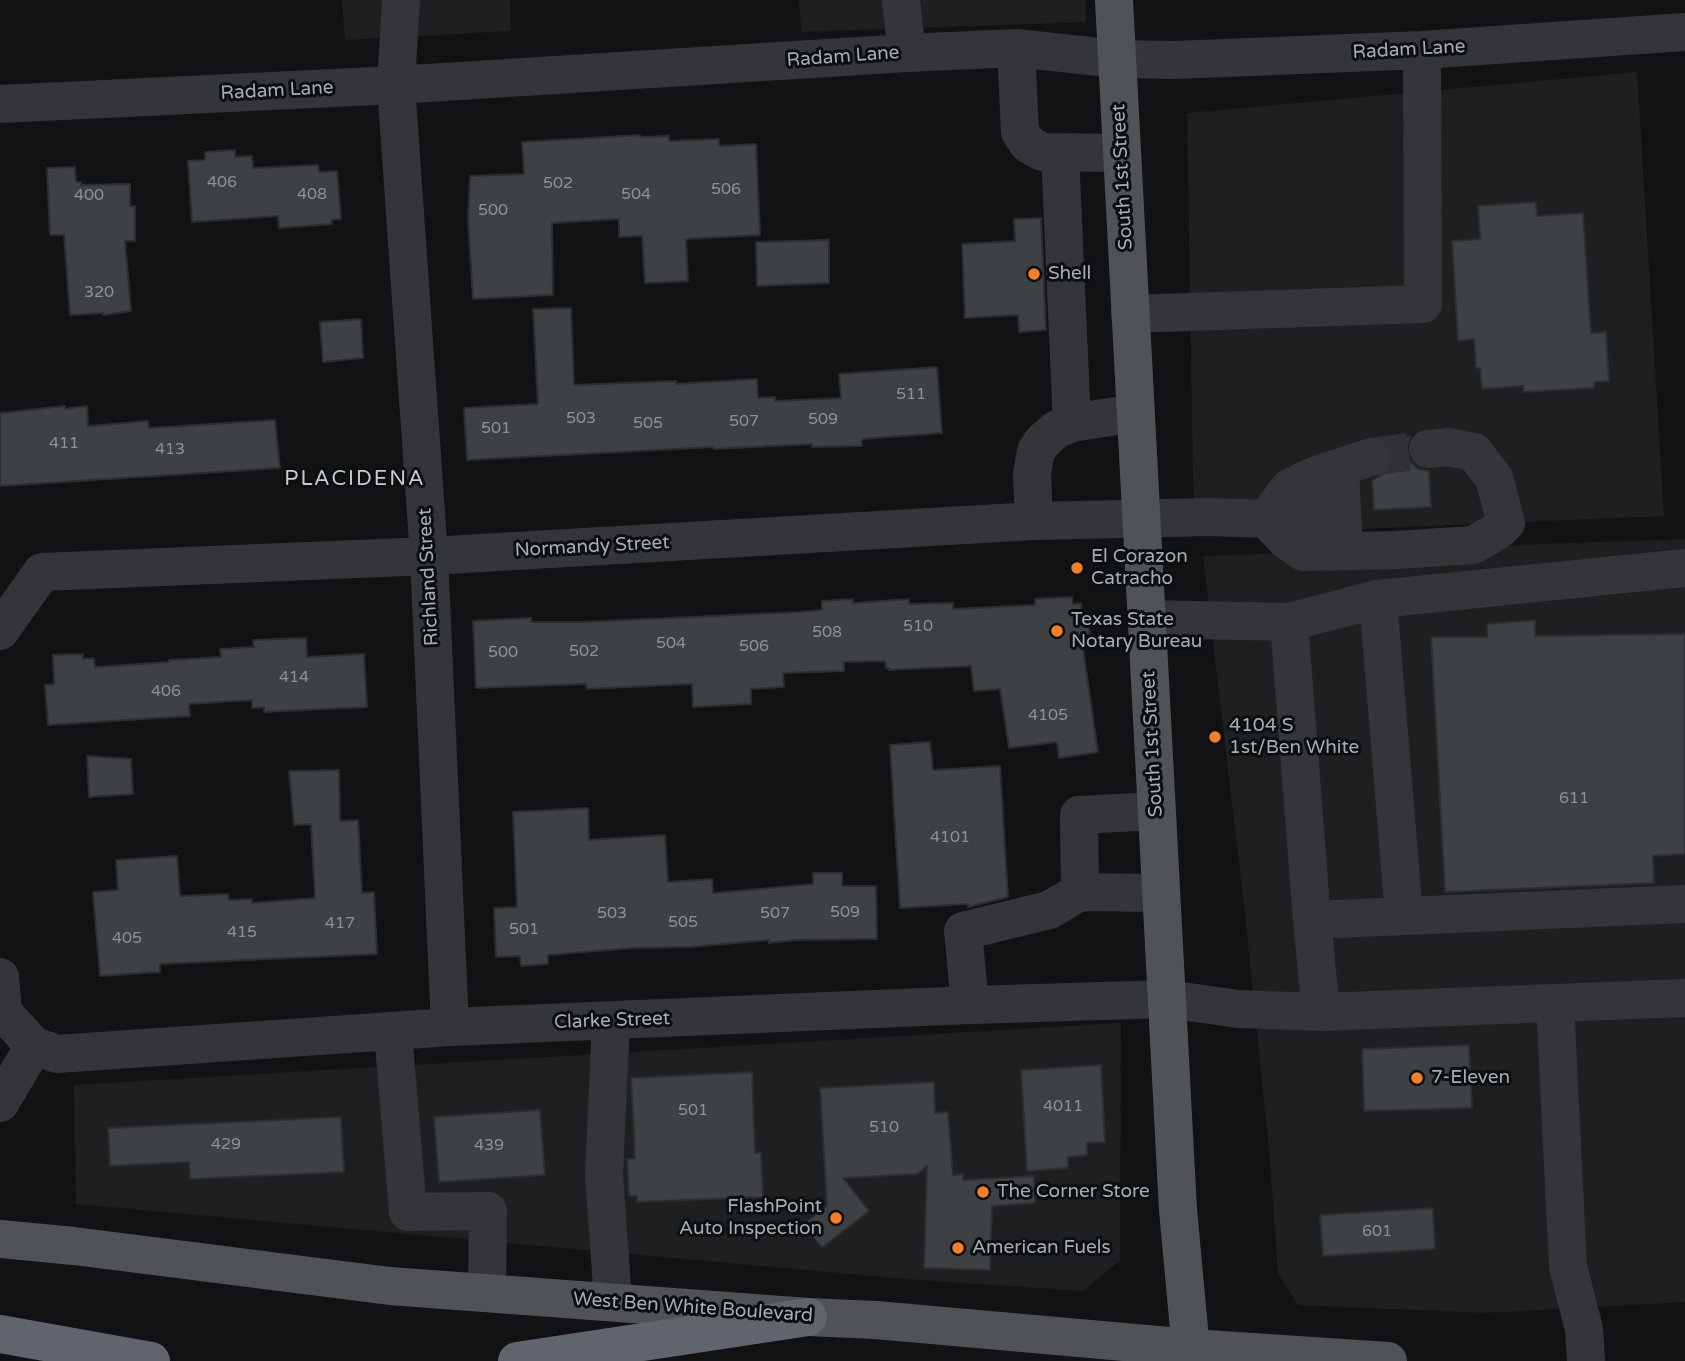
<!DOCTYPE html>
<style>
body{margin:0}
canvas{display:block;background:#121214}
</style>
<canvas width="1685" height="1361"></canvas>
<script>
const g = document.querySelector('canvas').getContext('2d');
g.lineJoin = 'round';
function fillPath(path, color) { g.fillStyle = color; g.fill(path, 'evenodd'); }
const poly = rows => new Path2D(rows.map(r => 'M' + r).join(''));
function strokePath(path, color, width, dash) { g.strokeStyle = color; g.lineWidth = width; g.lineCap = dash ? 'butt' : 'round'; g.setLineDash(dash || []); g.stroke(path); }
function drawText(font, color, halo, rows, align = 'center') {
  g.font = font + ' "Varela Round",sans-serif'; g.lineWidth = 6; g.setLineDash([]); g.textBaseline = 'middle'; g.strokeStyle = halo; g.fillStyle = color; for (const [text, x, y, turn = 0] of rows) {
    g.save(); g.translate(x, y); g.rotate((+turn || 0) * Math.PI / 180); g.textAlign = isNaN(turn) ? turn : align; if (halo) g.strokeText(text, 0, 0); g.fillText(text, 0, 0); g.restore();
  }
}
const built = poly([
 [342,0,510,0,511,31,345,40],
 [799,0,1085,0,1086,22,801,32],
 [1637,72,1664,516,1194,536,1187,113],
 [1685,539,1685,1302,1485,1313,1298,1305,1278,1273,1269,1149,1244,905,1203,556],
 [1121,1023,1120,1260,1083,1291,906,1279,76,1204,74,1085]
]);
const building = poly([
 [640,135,640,137,669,136,669,141,719,139,719,146,756,144,760,235,686,239,688,281,645,283,642,236,619,237,619,219,552,223,553,295,473,299,468,219,470,176,524,174,522,142,640,135],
 [235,150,235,157,252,156,253,168,318,165,319,172,337,171,341,219,331,220,332,224,279,228,278,216,192,222,188,161,205,160,205,152,235,150],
 [75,167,76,182,81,182,81,185,130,184,130,206,135,206,135,241,125,241,131,311,103,315,103,313,70,315,64,235,50,235,47,168,75,167],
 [1536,202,1537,216,1583,213,1591,333,1606,332,1609,381,1594,382,1594,388,1523,392,1523,386,1482,389,1480,368,1476,368,1474,339,1458,341,1452,241,1480,239,1478,206,1536,202],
 [1041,218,1046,330,1019,332,1018,315,965,318,962,244,1015,241,1014,219,1041,218],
 [829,240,829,283,757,286,756,242,829,240],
 [571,308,574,385,676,381,676,384,757,379,758,398,775,397,775,401,841,398,839,374,937,367,942,433,862,439,862,446,812,447,812,444,714,449,714,447,467,460,464,408,538,404,533,309,571,308],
 [361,319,363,358,323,362,320,322,361,319],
 [65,406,65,409,87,406,88,426,148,421,149,428,275,420,280,468,0,486,0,413,65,406],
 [1410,437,1406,450,1410,461,1418,469,1429,471,1431,507,1374,510,1372,480,1387,472,1392,461,1391,450,1382,439,1410,437],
 [1072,597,1073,604,1081,603,1082,619,1089,619,1090,647,1083,648,1098,752,1059,758,1057,742,1009,748,1000,689,974,691,971,666,889,670,889,668,886,668,885,661,844,662,844,671,783,673,784,687,751,689,751,704,693,707,692,684,587,689,586,684,476,688,473,621,531,618,531,622,583,622,800,612,822,610,822,601,853,599,853,603,909,599,909,604,953,603,953,609,1035,605,1035,599,1072,597],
 [1535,620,1535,636,1685,634,1685,854,1653,856,1654,883,1445,892,1431,637,1487,637,1487,624,1535,620],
 [306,638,307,657,364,654,367,707,264,712,264,707,252,708,252,700,189,704,190,716,48,725,45,685,54,684,53,655,83,654,83,659,94,658,95,667,169,662,169,660,221,657,220,649,254,647,253,640,306,638],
 [930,742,933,770,1000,766,1008,897,968,907,968,904,900,908,890,745,930,742],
 [87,756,131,759,133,794,89,797,87,756],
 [339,770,340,821,358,820,362,893,374,892,377,954,160,964,160,972,100,976,93,892,118,890,116,860,177,856,180,896,228,894,229,900,252,899,252,903,315,898,311,824,294,825,289,771,339,770],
 [588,808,589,840,665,835,668,882,712,879,713,893,813,884,813,873,842,873,842,886,876,886,877,939,796,940,769,943,769,940,690,947,633,948,548,955,548,964,521,966,520,956,496,957,494,908,517,907,513,812,588,808],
 [1469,1045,1472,1108,1364,1111,1362,1049,1469,1045],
 [1101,1065,1105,1142,1087,1143,1087,1155,1068,1157,1068,1168,1027,1171,1021,1070,1101,1065],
 [752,1072,755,1153,761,1152,763,1197,637,1202,637,1196,629,1196,627,1159,635,1158,631,1078,752,1072],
 [934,1082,935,1113,948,1112,953,1175,963,1174,963,1180,1034,1176,1035,1203,992,1206,990,1270,924,1268,927,1166,917,1174,843,1178,869,1211,822,1248,803,1224,827,1206,820,1088,934,1082],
 [540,1110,545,1175,439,1182,434,1117,540,1110],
 [341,1117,344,1172,190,1179,189,1162,110,1166,108,1128,341,1117],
 [1433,1208,1435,1249,1323,1256,1320,1215,1433,1208]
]);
const minorTunnel = poly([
 [1371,457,1428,449]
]);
const minor = poly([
 [401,0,396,85,429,556,450,1027],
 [901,0,907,53],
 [1016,48,1020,132,1028,144,1042,152,1122,153],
 [0,104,396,85,907,53,1016,48,1118,59,1176,60,1422,50,1685,32],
 [1130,314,1423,304,1422,50],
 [1072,423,1135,413],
 [1371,457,1316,475,1289,488,1266,519,1286,540,1303,552,1396,550,1473,545,1496,532,1506,523,1494,478,1474,452,1448,447,1428,449],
 [1340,469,1344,551],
 [1305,480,1313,551],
 [1034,521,1032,474,1036,451,1043,441,1057,429,1072,423,1060,154],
 [1378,599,1685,568],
 [1146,619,1289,622,1312,920,1685,904],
 [1289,622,1378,599,1404,916],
 [0,631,42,572,429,556,1034,521,1211,517,1266,519],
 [1156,811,1079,815,1080,892,1160,893],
 [1312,920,1321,1012],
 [0,977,3,1012,34,1046,57,1054,450,1027,970,1005,1168,999,1238,1009,1321,1012,1685,998],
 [1555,1003,1568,1267,1584,1329,1586,1361],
 [970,1005,963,931,1049,910,1080,892],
 [611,1022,604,1174,613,1302],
 [393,1032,408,1212,488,1211,487,1293],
 [0,1103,34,1046]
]);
const major = poly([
 [1114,0,1178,1210,1192,1361],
 [0,1239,74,1246,390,1286,808,1317,876,1320,1191,1348,1388,1361]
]);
const highway = poly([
 [0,1334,151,1361],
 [517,1361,808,1317]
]);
const markers = [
 [1034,274,7,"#f57e29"],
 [1077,568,7,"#f57e29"],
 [1057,631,7,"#f57e29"],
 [1215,737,7,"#f57e29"],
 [1417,1078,7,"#f57e29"],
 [983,1192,7,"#f57e29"],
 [836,1218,7,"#f57e29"],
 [958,1248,7,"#f57e29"]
];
const numberNames = [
 ["406",222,183],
 ["502",558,184],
 ["506",726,190],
 ["408",312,195],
 ["504",636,195],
 ["400",89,196],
 ["500",493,211],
 ["320",99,293],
 ["511",911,395],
 ["503",581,419],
 ["509",823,420],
 ["507",744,422],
 ["505",648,424],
 ["501",496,429],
 ["411",64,444],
 ["413",170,450],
 ["510",918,627],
 ["508",827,633],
 ["504",671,644],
 ["506",754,647],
 ["502",584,652],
 ["500",503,653],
 ["414",294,678],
 ["406",166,692],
 ["4105",1048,716],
 ["611",1574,799],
 ["4101",950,838],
 ["509",845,913],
 ["503",612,914],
 ["507",775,914],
 ["505",683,923],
 ["417",340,924],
 ["501",524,930],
 ["415",242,933],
 ["405",127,939],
 ["4011",1063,1107],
 ["501",693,1111],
 ["510",884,1128],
 ["429",226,1145],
 ["439",489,1146],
 ["601",1377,1232]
];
const streetNames = [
 ["Radam Lane",1409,50,-3],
 ["Radam Lane",843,57,-4],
 ["Radam Lane",277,91,-3],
 ["South 1st Street",1123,177,-93],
 ["Normandy Street",592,547,-3],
 ["Richland Street",429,577,-93],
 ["South 1st Street",1153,744,-93],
 ["Clarke Street",612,1021,-2],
 ["West Ben White Boulevard",693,1308,4]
];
const poiNames = [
 ["Shell",1048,274],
 ["El Corazon",1091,557],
 ["Catracho",1091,579],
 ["Texas State",1071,620],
 ["Notary Bureau",1071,642],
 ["4104 S",1229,726],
 ["1st/Ben White",1229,748],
 ["7-Eleven",1431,1078],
 ["The Corner Store",997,1192],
 ["FlashPoint",822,1207,"right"],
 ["Auto Inspection",822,1229,"right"],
 ["American Fuels",972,1248]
];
const neighbourhoodNames = [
 ["PLACIDENA",355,479]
];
fillPath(built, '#1e1f21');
fillPath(building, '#3e4144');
strokePath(building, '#2c2d30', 2);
strokePath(minorTunnel, '#2f3134', 38, [38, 19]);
strokePath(minor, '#333539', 38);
strokePath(major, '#4f5358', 38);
strokePath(highway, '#5f656a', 38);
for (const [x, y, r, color] of markers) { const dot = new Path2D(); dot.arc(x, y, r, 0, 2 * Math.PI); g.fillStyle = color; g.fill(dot); strokePath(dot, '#0d0e0f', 2.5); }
drawText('16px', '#8a9299', null, numberNames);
drawText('19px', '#a3adb5', '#0d0e0f', streetNames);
drawText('19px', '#a3adb5', '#0d0e0f', poiNames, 'left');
g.letterSpacing = '2px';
drawText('21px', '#c4cbd1', '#0d0e0f', neighbourhoodNames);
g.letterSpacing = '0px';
</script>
